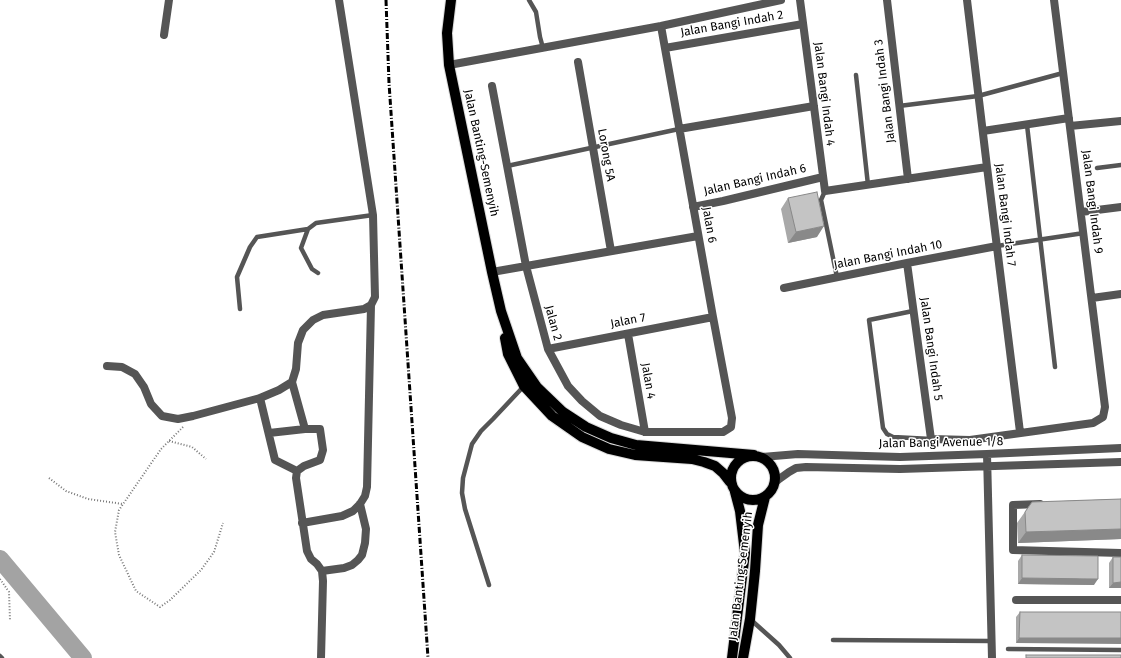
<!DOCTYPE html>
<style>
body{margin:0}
canvas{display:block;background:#fff}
</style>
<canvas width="1121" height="658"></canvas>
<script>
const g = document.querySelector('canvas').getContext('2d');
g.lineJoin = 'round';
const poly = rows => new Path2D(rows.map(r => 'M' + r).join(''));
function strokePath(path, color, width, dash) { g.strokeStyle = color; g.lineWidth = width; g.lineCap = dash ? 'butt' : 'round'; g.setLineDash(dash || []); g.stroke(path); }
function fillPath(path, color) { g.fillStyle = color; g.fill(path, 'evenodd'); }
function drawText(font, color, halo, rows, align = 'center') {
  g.font = font + ' "Fira Sans",sans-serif'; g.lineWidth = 3; g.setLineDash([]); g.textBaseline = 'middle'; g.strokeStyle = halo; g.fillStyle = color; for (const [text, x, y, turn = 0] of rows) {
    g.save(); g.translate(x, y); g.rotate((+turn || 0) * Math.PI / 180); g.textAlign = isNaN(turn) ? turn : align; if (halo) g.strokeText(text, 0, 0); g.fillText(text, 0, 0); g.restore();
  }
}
const river = poly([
 [0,559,83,658]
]);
const path = poly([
 [183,427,161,449,119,510,115,532,119,555,136,591,160,607,170,600,201,570,214,552,223,523],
 [169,441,192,447,206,459],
 [49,478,66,491,88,499,123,504],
 [0,579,9,592,10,620]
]);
const lane = poly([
 [529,0,536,12,540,37,543,48],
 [856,75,868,185],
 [899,106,978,96,1063,73],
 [1027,125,1055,367],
 [507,166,679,129],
 [1097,168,1121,165],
 [825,191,821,200,837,277],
 [997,246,1084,233],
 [318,273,312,269,301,248,308,229,316,223,373,215],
 [240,309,237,277,250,247,257,237,308,229],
 [913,311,869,320,883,428,887,434,893,437,931,439],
 [489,585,465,509,462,493,463,478,472,444,481,431,493,419,524,386],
 [750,619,779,645,790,658],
 [833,640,991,641],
 [1008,649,1121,650],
 [0,656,2,658]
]);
const street = poly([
 [800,0,825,191,987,167],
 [887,0,908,179],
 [967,0,987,167,1020,432],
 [164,35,169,0],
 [665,48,803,24],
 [578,62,611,251],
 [449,65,661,26,781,0],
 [492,86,526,266,548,349,568,386,582,401,600,416,621,425,645,432,723,432,731,427,732,418,713,317,661,26],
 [1070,126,1121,121],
 [679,129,814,106],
 [983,131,1069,118],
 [693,207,723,201,823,177],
 [1081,212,1121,207],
 [907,263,931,439,970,440,1093,423,1103,417,1105,407,1054,0],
 [492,272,698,236],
 [784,288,907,263,997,246],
 [1092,298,1121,294],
 [628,334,645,432],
 [548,349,713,317],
 [107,366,122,367,135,374,144,387,151,404,162,416,178,419,193,416,260,398,279,390,292,382,296,369,298,343,303,330,313,320,323,315,364,309,371,305,375,297,373,215,339,0],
 [260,398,275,460,297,471],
 [305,429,320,429,323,450,320,460,304,466,297,471,296,478,307,551,311,559,317,564,322,571,323,581,321,658],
 [269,433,305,429,292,382],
 [987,454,992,658],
 [762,457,798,454,900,457,987,454,1121,448],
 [775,482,789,472,796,468,806,467,900,469,1121,462],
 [1040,504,1013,505,1013,550,1121,553],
 [302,523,342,516,353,511,360,504,365,496,367,487,371,305],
 [322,571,344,568,352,565,358,560,362,555,365,543,366,529,360,504],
 [1016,600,1121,600]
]);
const primary = poly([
 [451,0,447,33,449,65,492,272,501,311,517,358,537,387,563,412,586,427,611,438,636,445,754,455],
 [505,338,508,354,524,386,552,416,582,437,609,449,635,455,692,459,704,462,715,466,723,473,730,482],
 '731 478a22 22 0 1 1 44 0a22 22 0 1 1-44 0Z',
 [732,658,745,553,740,511,735,492],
 [743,658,750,619,755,571,758,525,765,497]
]);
const rail = poly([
 [386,0,389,83,428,658]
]);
const wall = poly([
 [788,198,817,237,788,243,781,209],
 [1121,499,1121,539,1018,543,1017,523,1032,502],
 [1022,555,1094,585,1018,584,1018,561],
 [1113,557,1121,557,1121,588,1109,588,1109,563],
 [1020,612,1121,612,1016,643,1016,617]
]);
const shadedWall = poly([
 [824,226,817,237,788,243,796,232],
 [1121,529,1121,539,1018,543,1026,532],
 [1022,578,1098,579,1094,585,1018,584],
 [1121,582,1121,588,1109,588,1113,583],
 [1019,638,1121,638,1121,644,1016,643]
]);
const building = poly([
 [817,192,824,226,796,232,788,198,817,192],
 [1121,499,1121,529,1026,532,1025,512,1032,502,1121,499],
 [1022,555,1098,556,1098,579,1022,578,1022,555],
 [1113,557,1121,557,1121,582,1113,583,1113,557],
 [1020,612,1121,612,1121,638,1019,638,1020,612],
 [1026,655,1121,655,1121,658,1026,658,1026,655]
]);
const streetNames = [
 ["Jalan Bangi Indah 2",732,24,-10],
 ["Jalan Bangi Indah 3",885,91,-97],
 ["Jalan Bangi Indah 4",824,94,83],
 ["Jalan Banting-Semenyih",481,153,78],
 ["Lorong 5A",606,155,80],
 ["Jalan Bangi Indah 6",755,180,-13],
 ["Jalan Bangi Indah 9",1092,202,83],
 ["Jalan Bangi Indah 7",1005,215,83],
 ["Jalan 6",709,225,80],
 ["Jalan Bangi Indah 10",888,255,-11],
 ["Jalan 7",628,321,-11],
 ["Jalan 2",553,323,75],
 ["Jalan Bangi Indah 5",931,349,82],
 ["Jalan 4",648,381,80],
 ["Jalan Bangi Avenue 1/8",941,443,-1],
 ["Jalan Banting-Semenyih",741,576,-83]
];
strokePath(river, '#a3a3a3', 18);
strokePath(primary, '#dbdbdb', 12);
strokePath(path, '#777', 2, [1, 2]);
strokePath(lane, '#555', 4.5);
strokePath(street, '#555', 8);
strokePath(primary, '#000', 10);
strokePath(rail, '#000', 3, [6, 2, 1, 2]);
fillPath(wall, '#a9a9a9');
fillPath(shadedWall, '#898989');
fillPath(building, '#c4c4c4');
strokePath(building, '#898989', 1);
drawText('12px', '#000', '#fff', streetNames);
</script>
